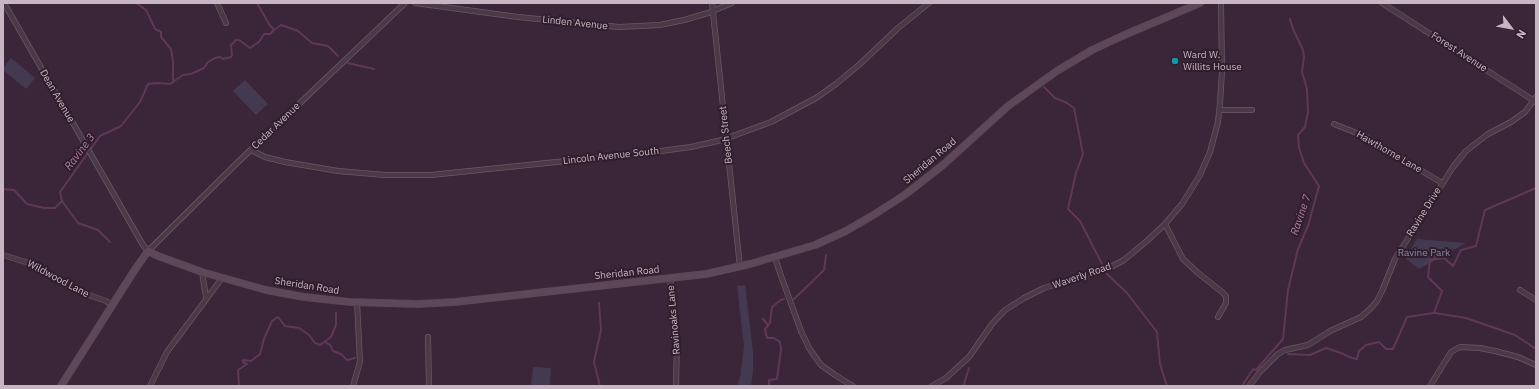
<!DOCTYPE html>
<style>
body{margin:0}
#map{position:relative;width:1539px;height:389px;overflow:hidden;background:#3b2538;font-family:"IBM Plex Sans",sans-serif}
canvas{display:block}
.frame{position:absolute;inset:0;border:4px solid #c7b5c3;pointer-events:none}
.north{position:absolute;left:1491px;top:8px;width:40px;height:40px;-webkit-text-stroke:3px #301e2d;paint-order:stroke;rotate:122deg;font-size:11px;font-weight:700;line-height:16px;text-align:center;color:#c7b5c3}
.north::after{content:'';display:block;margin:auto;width:14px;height:18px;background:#c7b5c3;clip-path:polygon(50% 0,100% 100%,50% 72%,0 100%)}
</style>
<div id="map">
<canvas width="1539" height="389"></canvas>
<div class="frame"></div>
<div class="north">N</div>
</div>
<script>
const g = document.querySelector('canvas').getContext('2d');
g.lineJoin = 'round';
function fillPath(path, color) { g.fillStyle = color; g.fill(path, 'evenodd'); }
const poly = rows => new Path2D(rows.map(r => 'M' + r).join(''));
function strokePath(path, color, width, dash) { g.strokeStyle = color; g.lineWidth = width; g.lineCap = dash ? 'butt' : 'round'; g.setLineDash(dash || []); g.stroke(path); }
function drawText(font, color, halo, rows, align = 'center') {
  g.font = font + ' "IBM Plex Sans",sans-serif'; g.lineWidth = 4; g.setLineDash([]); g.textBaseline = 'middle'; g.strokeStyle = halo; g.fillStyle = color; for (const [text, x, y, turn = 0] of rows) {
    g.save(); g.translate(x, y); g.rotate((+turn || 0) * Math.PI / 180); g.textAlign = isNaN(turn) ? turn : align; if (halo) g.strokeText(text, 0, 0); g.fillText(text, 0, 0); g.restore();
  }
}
const green = poly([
 [11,58,35,78,26,89,3,70,3,68],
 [245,80,268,104,256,115,233,91],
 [1417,239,1466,243,1419,269,1405,258],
 [745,285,753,352,753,372,751,386,737,386,741,375,741,370,744,346,737,286],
 [533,367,551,368,550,386,531,386]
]);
const stream = poly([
 [136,3,146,10,155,29,161,32,161,37,171,49,173,61,173,83],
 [274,30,281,25,290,28,298,31,312,43,328,46,338,56],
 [348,63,374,69],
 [1044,87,1055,98,1067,103,1074,108,1083,154,1076,173,1068,209,1080,221,1102,264],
 [3,189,14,190,27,204,44,208,55,208,62,201,60,192,100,136,121,126,140,102,148,84,157,83,170,84,183,75,191,74,204,68,208,62,215,58,220,57,223,59,231,57,232,55,231,45,236,40,239,40,250,48,259,42,264,34,270,34,274,30,269,24,257,3],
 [62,201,78,223,98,230,110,242],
 [1106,273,1127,293,1157,332,1160,364,1167,386],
 [794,299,824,270,826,255],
 [599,303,601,330,594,362,600,386],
 [1435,313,1466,318,1515,335,1536,349],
 [763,319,768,325],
 [325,342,330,345,333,351,341,354,347,360,355,358],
 [1288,354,1310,355,1326,348,1341,353,1352,358,1357,359,1359,351,1366,345,1379,342,1386,349,1393,349,1407,317,1434,313,1442,291,1428,277,1430,260,1444,258,1453,266,1461,250,1476,246,1485,210,1536,188],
 [239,386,238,370,247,364,243,362,243,360,251,361,260,354,264,339,272,321,278,317,285,326,299,328,309,335,315,343,320,345,331,337,336,325,336,313],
 [769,386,769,380,777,379,781,349,780,342,774,338,767,338,765,329,770,323,772,307,781,300,784,299],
 [965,386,964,384,969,368],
 [1242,386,1253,369,1256,370,1283,339,1288,290,1298,249,1308,226,1319,186,1304,163,1299,148,1298,135,1305,127,1308,112,1307,89,1302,72,1304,57,1303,50,1293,29,1290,19]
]);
const street = poly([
 [4,3,143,245,148,251,237,163,405,3],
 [217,3,226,23],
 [415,3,518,17,619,27,660,25,684,20,708,13,732,3],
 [712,3,740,267],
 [1382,3,1536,102],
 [1220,110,1252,110],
 [1334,124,1364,136,1442,183],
 [251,150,265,157,285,162,338,171,385,175,431,175,653,152,691,147,722,140,771,122,816,98,836,84,860,64,898,28,929,3],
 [1165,224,1183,259,1198,273,1222,292,1226,296,1226,303,1218,317],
 [3,255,32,264,71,287,83,293,106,301,112,305],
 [775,257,780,273,801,331,809,348,821,365,835,375,853,386],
 [202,272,206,297],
 [670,279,677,341,676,386],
 [1520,290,1536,300],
 [428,337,429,386],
 [150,386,167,352,222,278],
 [353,386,360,362,357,302],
 [932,386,946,378,969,357,992,324,1005,310,1024,298,1044,288,1109,268,1124,260,1148,240,1165,224,1182,204,1200,175,1210,152,1218,122,1220,103,1222,71,1221,3],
 [1249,386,1260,372,1278,354,1285,350,1308,345,1330,331,1361,317,1370,309,1377,301,1382,291,1395,259,1453,167,1466,151,1488,134,1511,122,1525,112,1536,97],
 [1430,386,1451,352,1460,347,1480,348,1495,351,1518,357,1536,365]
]);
const secondary = poly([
 [61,386,134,271,148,251,158,256,202,272,266,290,304,297,350,302,418,304,455,302,706,274,750,264,815,245,846,231,875,214,906,194,943,165,1008,106,1057,71,1092,50,1122,36,1200,3]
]);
const markers = [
 [1175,61,4,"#0f9aa8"]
];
const streetNames = [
 ["Linden Avenue",575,23,6],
 ["Forest Avenue",1459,52,33],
 ["Dean Avenue",57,96,60],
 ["Cedar Avenue",276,126,-44],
 ["Beech Street",726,135,-96],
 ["Hawthorne Lane",1389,152,30],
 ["Lincoln Avenue South",611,156,-6],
 ["Sheridan Road",930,161,-40],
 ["Ravine Drive",1424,212,-58],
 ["Sheridan Road",627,273,-6],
 ["Waverly Road",1082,276,-19],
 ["Wildwood Lane",58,279,28],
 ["Sheridan Road",307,286,9],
 ["Ravinoaks Lane",674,320,-95]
];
const poiNames = [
 ["Ward W.",1183,55],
 ["Willits House",1183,67]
];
const parkNames = [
 ["Ravine Park",1424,253]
];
const waterNames = [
 ["Ravine 3",80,152,-53],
 ["Ravine 7",1301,215,-71]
];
fillPath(green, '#433a52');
strokePath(stream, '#5f3858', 2);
strokePath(street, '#695766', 6);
strokePath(secondary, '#544251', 8);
strokePath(street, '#4b3948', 4.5);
strokePath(secondary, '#5e4759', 7);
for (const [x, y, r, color] of markers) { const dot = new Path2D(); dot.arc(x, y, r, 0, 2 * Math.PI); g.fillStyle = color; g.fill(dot); strokePath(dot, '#301e2d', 1.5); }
drawText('10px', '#c7b5c3', '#301e2d', streetNames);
drawText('10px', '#c7b5c3', '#301e2d', poiNames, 'left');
drawText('10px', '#838aa6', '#301e2d', parkNames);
drawText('italic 11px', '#ac7ea5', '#301e2d', waterNames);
</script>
